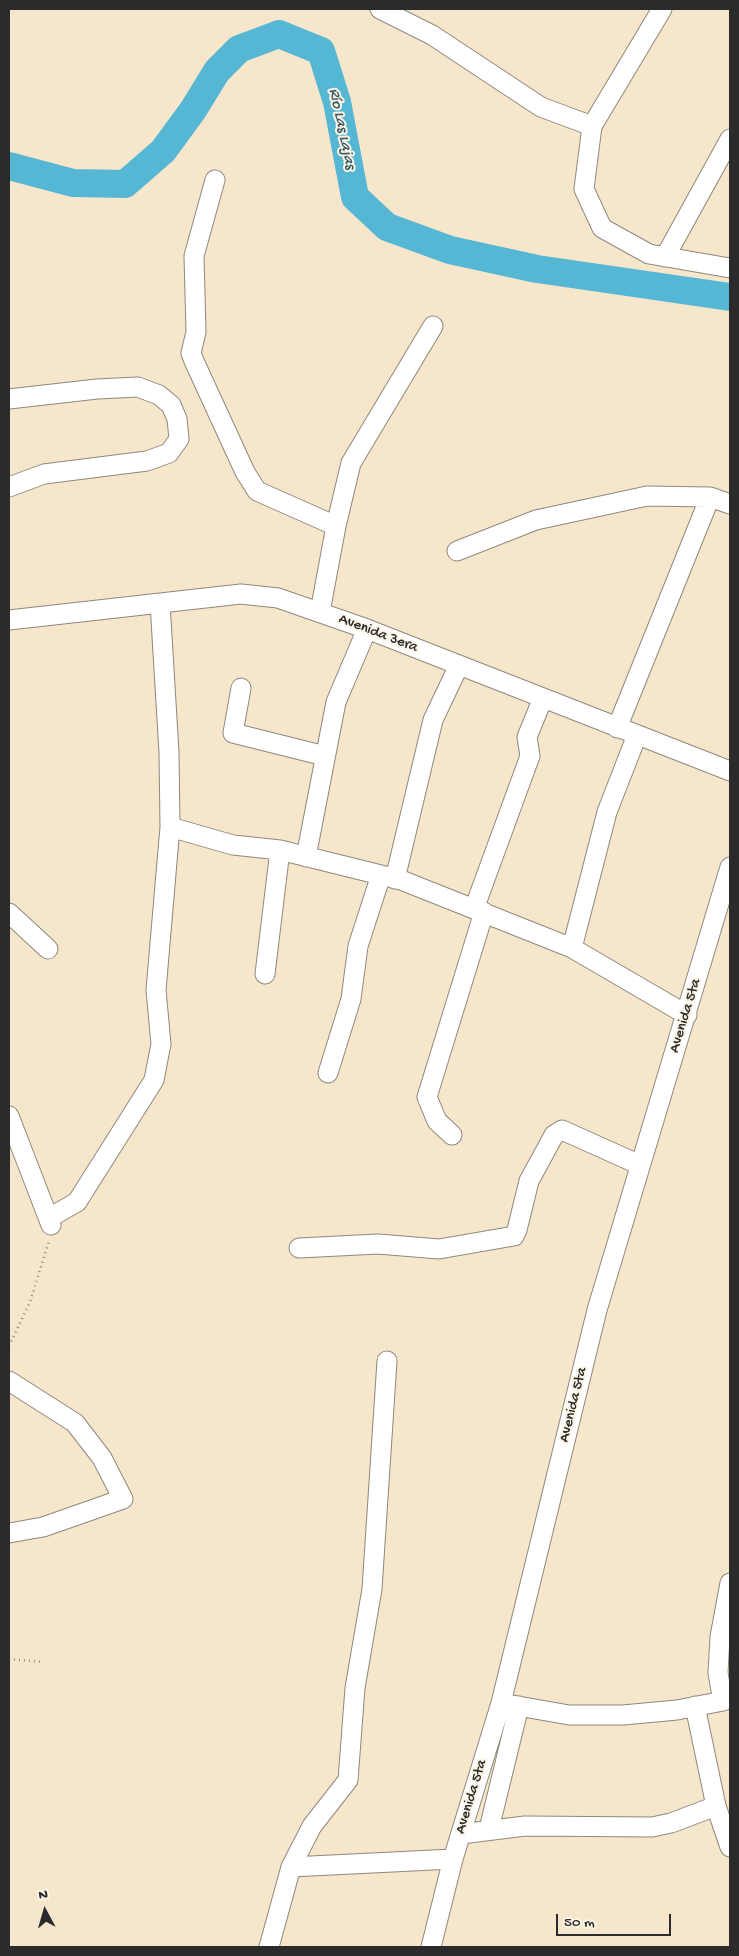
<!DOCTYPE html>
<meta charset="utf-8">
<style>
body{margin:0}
#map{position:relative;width:739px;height:1956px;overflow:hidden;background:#f5e6cc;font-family:"Gochi Hand",sans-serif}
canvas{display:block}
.frame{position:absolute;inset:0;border:10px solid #2b2b2b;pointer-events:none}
.north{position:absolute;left:20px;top:1886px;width:50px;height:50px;-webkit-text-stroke:4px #fcf5e5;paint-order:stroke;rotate:354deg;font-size:14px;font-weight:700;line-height:20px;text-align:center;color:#2b2b2b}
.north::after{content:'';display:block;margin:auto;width:18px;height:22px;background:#2b2b2b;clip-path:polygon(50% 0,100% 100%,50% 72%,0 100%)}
.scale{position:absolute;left:556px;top:1914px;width:115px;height:22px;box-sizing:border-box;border:2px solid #2b2b2b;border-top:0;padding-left:6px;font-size:15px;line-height:18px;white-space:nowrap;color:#2b2b2b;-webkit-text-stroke:4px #fcf5e5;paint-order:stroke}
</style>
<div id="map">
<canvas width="739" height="1956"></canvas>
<div class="frame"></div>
<div class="north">N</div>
<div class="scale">50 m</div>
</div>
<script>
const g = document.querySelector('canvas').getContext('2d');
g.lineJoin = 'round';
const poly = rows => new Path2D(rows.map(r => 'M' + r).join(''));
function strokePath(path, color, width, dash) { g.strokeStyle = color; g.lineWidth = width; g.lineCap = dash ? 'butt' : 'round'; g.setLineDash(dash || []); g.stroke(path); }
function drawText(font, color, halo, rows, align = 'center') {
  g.font = font + ' "Gochi Hand",sans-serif'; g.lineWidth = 4; g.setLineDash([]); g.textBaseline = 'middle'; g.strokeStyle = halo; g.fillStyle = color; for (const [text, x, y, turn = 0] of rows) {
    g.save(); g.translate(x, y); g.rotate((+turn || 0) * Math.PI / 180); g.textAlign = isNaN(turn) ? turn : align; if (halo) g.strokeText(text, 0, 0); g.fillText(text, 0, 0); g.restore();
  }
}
const river = poly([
 [9,166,73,183,125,184,163,151,193,110,217,71,239,49,279,34,321,51,337,102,355,197,387,227,450,250,537,269,730,297]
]);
const path = poly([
 [9,1346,30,1302,49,1241],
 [9,1659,43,1662]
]);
const minor = poly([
 [380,9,432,35,541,107,592,126],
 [662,9,592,126,584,189,602,228,649,254,730,268],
 [215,180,194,256,196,332,191,353,194,361,245,472,257,491,336,526],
 [665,257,730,139],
 [9,399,97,389,138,387,159,395,171,405,177,419,179,439,169,453,147,461,44,474,9,487],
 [457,551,536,520,647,496,710,497,730,504],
 [320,612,336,526,351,463,433,326],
 [9,620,241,594,278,598,367,629,730,771],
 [241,688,233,733,325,756],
 [617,728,710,497],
 [170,827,233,845,280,850,401,880,572,948,687,1015],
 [306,857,336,702,367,629],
 [395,879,433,720,459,665],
 [474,909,530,756,527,737,543,698],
 [9,913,48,949],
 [572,948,607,812,637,735],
 [265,974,280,850],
 [328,1073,351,999,358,946,381,875],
 [9,1116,51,1225],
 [452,1135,437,1121,427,1097,484,912],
 [49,1218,77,1202,154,1080,161,1044,156,990,170,827,169,752,160,603],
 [299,1248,378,1244,439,1249,514,1236,517,1230,529,1181,554,1135,562,1130,640,1165],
 [9,1381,75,1423,102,1458,123,1499,43,1527,9,1533],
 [723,1701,718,1673,720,1637,730,1583],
 [501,1703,569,1715,623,1715,677,1710,723,1701,730,1696],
 [695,1706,716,1806,730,1847],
 [489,1829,519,1706],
 [461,1834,525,1826,652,1827,671,1823,716,1806],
 [291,1867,453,1859],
 [269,1947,291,1867,312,1826,348,1780,355,1688,372,1589,387,1361],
 [431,1947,453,1859,501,1703,597,1310,730,867]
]);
const streetNames = [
 ["Avenida 3era",378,634,21],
 ["Avenida 5ta",686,1016,-73],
 ["Avenida 5ta",574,1405,-76],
 ["Avenida 5ta",472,1797,-73]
];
const waterNames = [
 ["Río Las Lajas",341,129,78]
];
strokePath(river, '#55b7d3', 28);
strokePath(minor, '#90887c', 21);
strokePath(path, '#90887c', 2.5, [1, 4]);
strokePath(minor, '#fff', 19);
drawText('15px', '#2b2b2b', '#fcf5e5', streetNames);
drawText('italic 16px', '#3a5c66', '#fcf5e5', waterNames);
</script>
